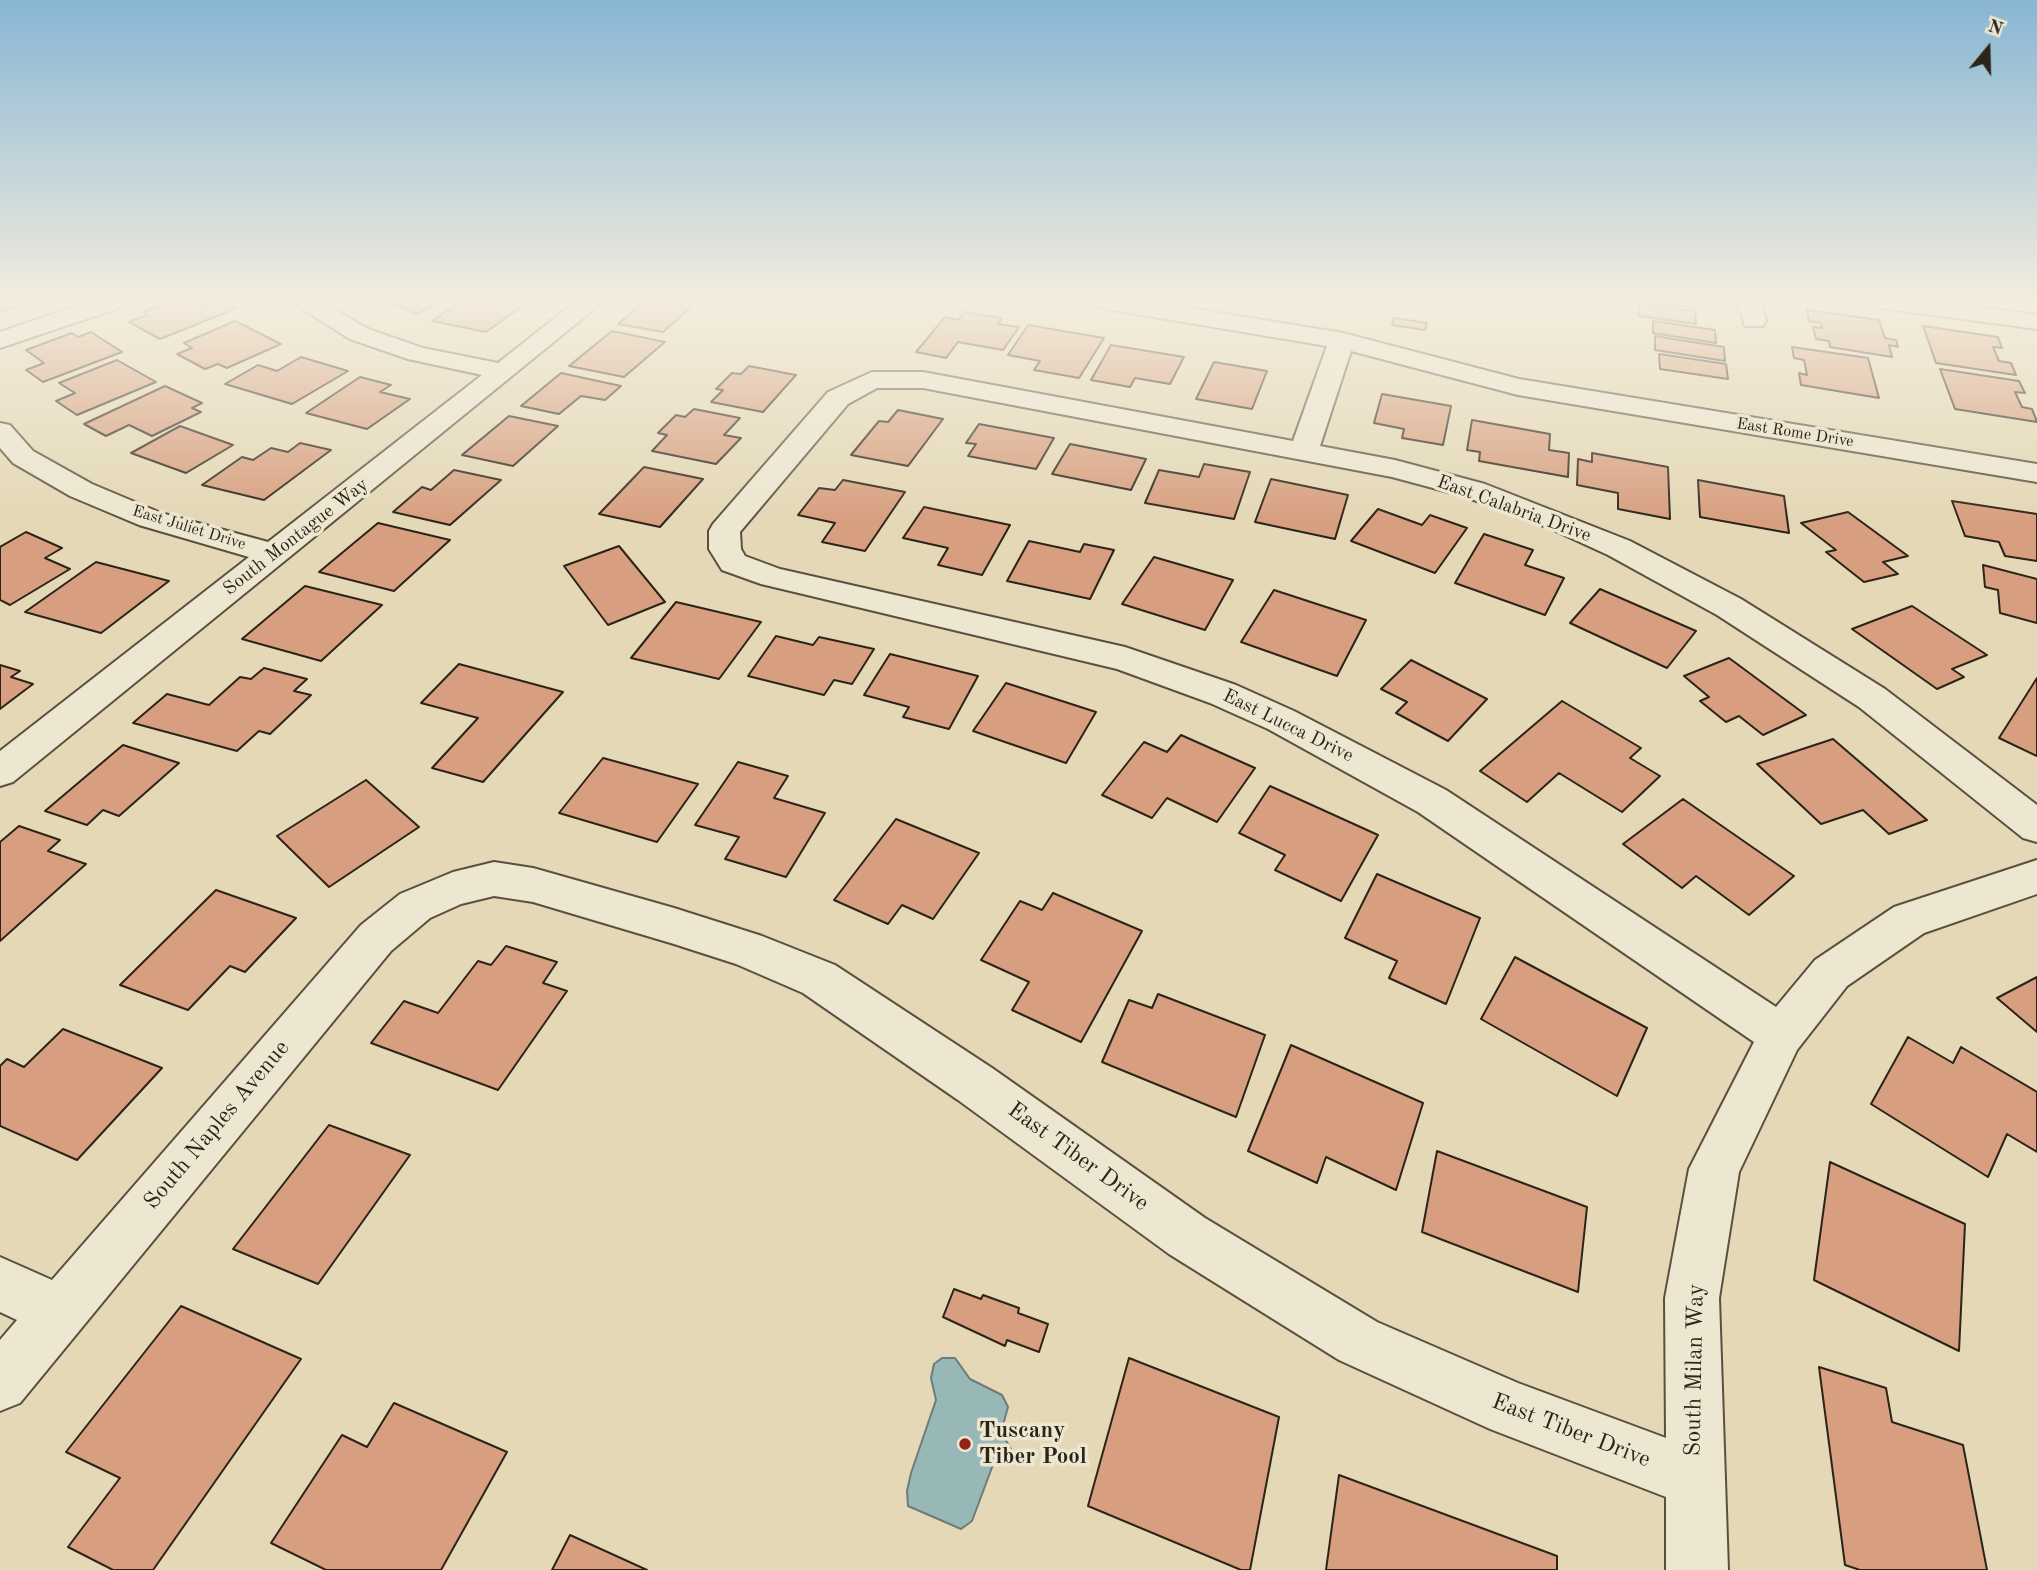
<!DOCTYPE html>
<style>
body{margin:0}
#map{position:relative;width:2037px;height:1570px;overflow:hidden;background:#e4d8b6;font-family:"Old Standard TT",serif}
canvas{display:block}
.north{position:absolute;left:1953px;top:14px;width:70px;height:70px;-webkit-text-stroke:5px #ede6d0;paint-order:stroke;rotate:19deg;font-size:19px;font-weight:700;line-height:28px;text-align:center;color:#2c2319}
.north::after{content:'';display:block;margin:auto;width:24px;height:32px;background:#2c2319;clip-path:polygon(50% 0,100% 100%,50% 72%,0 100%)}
</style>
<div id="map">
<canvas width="2037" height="1570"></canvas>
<div class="north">N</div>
</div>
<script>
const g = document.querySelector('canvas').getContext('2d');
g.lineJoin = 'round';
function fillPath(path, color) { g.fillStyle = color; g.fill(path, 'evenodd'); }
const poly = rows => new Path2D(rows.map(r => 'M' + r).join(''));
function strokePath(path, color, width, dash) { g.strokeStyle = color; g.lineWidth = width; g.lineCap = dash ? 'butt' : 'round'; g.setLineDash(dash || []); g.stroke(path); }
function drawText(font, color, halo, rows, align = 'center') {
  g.font = font + ' "Old Standard TT",serif'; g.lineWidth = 7; g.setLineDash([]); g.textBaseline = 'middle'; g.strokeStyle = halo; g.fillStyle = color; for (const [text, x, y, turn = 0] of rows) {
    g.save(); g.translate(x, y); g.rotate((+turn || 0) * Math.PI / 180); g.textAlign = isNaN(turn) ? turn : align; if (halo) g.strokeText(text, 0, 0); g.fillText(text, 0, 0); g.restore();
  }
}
const water = poly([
 [942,1358,955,1358,970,1379,1002,1395,1008,1407,1001,1432,1011,1449,1009,1458,1001,1464,994,1462,972,1521,961,1529,908,1506,907,1491,911,1473,936,1400,931,1378,934,1364,942,1358]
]);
const building = poly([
 [0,301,30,301,0,312,0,301],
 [171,301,190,301,201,307,223,301,237,308,160,339,129,322,147,315,143,312,171,301],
 [384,301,441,301,417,314,384,301],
 [461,301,512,301,525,304,486,332,432,321,461,301],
 [644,301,691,301,697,302,663,332,618,324,644,301],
 [1647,301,1695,301,1695,308,1647,301],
 [1638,303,1695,311,1696,324,1639,316,1638,303],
 [1807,310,1879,320,1885,338,1896,340,1898,347,1889,345,1892,357,1830,347,1829,341,1816,339,1813,327,1822,328,1821,323,1809,321,1807,310],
 [964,312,1002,318,998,324,1019,327,1003,350,958,342,946,358,916,352,945,317,958,320,964,312],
 [1394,318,1427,323,1425,330,1392,325,1394,318],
 [235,321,281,344,227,368,218,364,205,369,177,354,192,348,184,343,235,321],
 [1653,321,1715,330,1716,343,1653,333,1653,321],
 [1028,325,1104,338,1079,378,1034,370,1040,361,1008,355,1028,325],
 [1923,326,1998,337,2002,348,1993,347,1999,361,2011,363,2016,375,1936,363,1923,326],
 [612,331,665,342,624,377,569,366,612,331],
 [91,332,122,352,43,382,26,370,44,363,26,350,72,333,78,337,91,332],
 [1655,336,1724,347,1725,361,1655,350,1655,336],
 [1111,345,1184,357,1170,384,1135,378,1130,387,1091,380,1111,345],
 [1792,347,1868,358,1879,398,1801,385,1799,373,1807,375,1804,360,1794,358,1792,347],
 [1659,354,1726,364,1728,379,1660,369,1659,354],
 [301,357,348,371,292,404,225,384,258,365,277,371,301,357],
 [117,360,156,382,77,415,56,401,75,393,59,383,117,360],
 [1214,362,1267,371,1252,409,1196,399,1214,362],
 [749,366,796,375,763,412,711,402,723,390,716,389,732,373,741,374,749,366],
 [1940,369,2019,381,2025,393,2015,392,2022,407,2032,409,2037,422,1955,409,1940,369],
 [561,373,621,386,605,400,581,396,559,414,521,406,561,373],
 [360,377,391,385,380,392,410,399,367,429,306,413,360,377],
 [165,386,202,403,192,408,201,412,152,436,129,425,106,436,84,424,165,386],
 [1382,394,1451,406,1443,445,1402,438,1404,429,1374,423,1382,394],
 [694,409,740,418,724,435,741,438,716,464,652,451,667,435,658,433,676,415,685,417,694,409],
 [898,410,943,419,908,466,851,455,879,421,888,422,898,410],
 [509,416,558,426,513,466,462,455,509,416],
 [1472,420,1550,434,1549,450,1569,453,1568,477,1479,461,1480,452,1467,450,1472,420],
 [979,424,1054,438,1036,469,968,456,976,444,966,443,979,424],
 [180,426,233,445,186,473,131,453,180,426],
 [300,443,331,450,264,500,202,485,242,457,253,460,271,448,288,452,300,443],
 [1070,444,1146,459,1131,490,1052,474,1070,444],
 [1592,453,1668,467,1670,519,1618,509,1618,493,1577,485,1578,459,1592,462,1592,453],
 [1204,464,1250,472,1234,519,1145,503,1159,470,1199,477,1204,464],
 [644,467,703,479,660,527,599,514,644,467],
 [454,470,501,480,450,525,393,512,422,487,431,490,454,470],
 [1271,479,1348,495,1335,539,1255,522,1271,479],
 [843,480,905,492,865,551,822,542,835,523,798,515,819,488,835,490,843,480],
 [1698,480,1784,496,1789,533,1700,517,1698,480],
 [1952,501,2037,514,2037,561,2005,556,1999,542,1965,536,1952,501],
 [924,507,1010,525,982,575,938,565,948,548,903,538,924,507],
 [1378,509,1422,525,1430,515,1467,528,1435,573,1351,541,1378,509],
 [1848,512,1908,556,1883,562,1898,574,1864,582,1826,552,1836,550,1801,523,1848,512],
 [378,523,450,540,394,591,319,572,378,523],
 [26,532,62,548,45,558,70,569,10,605,0,600,0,547,26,532],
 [1484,534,1533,550,1525,565,1564,578,1545,615,1455,583,1484,534],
 [1029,541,1080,552,1084,544,1114,550,1090,599,1007,581,1029,541],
 [619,546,665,602,608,625,564,566,619,546],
 [1154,557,1233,580,1205,630,1122,604,1154,557],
 [96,562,169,581,101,633,25,612,96,562],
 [1983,565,2037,579,2037,623,2000,613,1998,590,1985,587,1983,565],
 [305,586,382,605,321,661,242,639,305,586],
 [1600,589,1696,631,1667,668,1570,623,1600,589],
 [1274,590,1366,620,1337,676,1241,642,1274,590],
 [676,602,761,622,719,679,631,658,676,602],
 [1912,606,1987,655,1952,669,1964,677,1937,689,1852,629,1912,606],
 [776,636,813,645,819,637,874,649,852,684,834,680,824,695,748,676,776,636],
 [890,654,978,676,949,729,903,717,909,707,864,695,890,654],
 [1729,658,1806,715,1763,735,1739,716,1726,722,1700,701,1709,697,1684,676,1729,658],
 [1411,660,1487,699,1448,741,1396,713,1407,702,1381,689,1411,660],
 [459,664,563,692,483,782,432,768,478,718,421,703,459,664],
 [0,665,20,671,11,677,33,684,0,709,0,665],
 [264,668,307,679,294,691,311,695,270,734,259,731,237,751,133,723,167,694,209,705,240,677,251,679,264,668],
 [2037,678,2037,756,1999,738,2037,678],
 [1006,683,1096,712,1066,763,973,731,1006,683],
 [1562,701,1641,748,1630,758,1660,776,1622,812,1559,773,1527,802,1480,771,1562,701],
 [1181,735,1255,768,1217,822,1167,798,1152,818,1102,795,1144,742,1167,752,1181,735],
 [1833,739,1927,820,1889,834,1863,810,1821,824,1757,764,1833,739],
 [123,745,179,763,119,816,103,810,87,825,45,811,123,745],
 [603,758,698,784,657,842,559,813,603,758],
 [738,762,788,776,774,798,825,813,786,877,725,859,739,837,695,825,738,762],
 [366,780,419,827,329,887,277,836,366,780],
 [1270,786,1378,835,1341,901,1275,870,1285,855,1239,833,1270,786],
 [1683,799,1794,876,1749,915,1696,876,1682,888,1623,844,1683,799],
 [896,819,979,853,933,919,902,905,888,924,834,900,896,819],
 [19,826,60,840,48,851,86,864,0,941,0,842,19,826],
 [1377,874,1480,918,1446,1004,1389,978,1397,961,1345,938,1377,874],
 [216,890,296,918,245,972,230,966,188,1010,120,985,216,890],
 [1053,893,1142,931,1081,1042,1012,1010,1029,982,981,960,1020,901,1042,910,1053,893],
 [506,946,557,962,543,983,567,991,498,1090,371,1043,404,1001,438,1013,478,961,491,965,506,946],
 [1515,957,1647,1028,1617,1096,1481,1019,1515,957],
 [2037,977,2037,1032,1997,998,2037,977],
 [1158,994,1265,1035,1236,1117,1102,1062,1129,1000,1152,1008,1158,994],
 [63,1029,162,1068,77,1160,0,1126,0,1066,7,1059,24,1067,63,1029],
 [1908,1037,1953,1063,1961,1047,2037,1092,2037,1152,2007,1134,1988,1177,1871,1104,1908,1037],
 [1291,1045,1423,1103,1396,1190,1326,1157,1317,1183,1248,1151,1291,1045],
 [329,1125,410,1155,318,1284,233,1249,329,1125],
 [1437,1151,1587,1207,1578,1292,1422,1232,1437,1151],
 [1830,1162,1965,1224,1959,1351,1814,1280,1830,1162],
 [954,1289,981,1299,983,1295,1019,1308,1018,1313,1048,1324,1039,1352,1007,1340,1005,1346,943,1317,954,1289],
 [181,1306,301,1359,153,1570,113,1570,68,1547,120,1478,66,1452,181,1306],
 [1129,1358,1279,1417,1250,1570,1241,1570,1088,1506,1129,1358],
 [1819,1367,1886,1388,1892,1422,1963,1445,1987,1570,1860,1570,1845,1565,1819,1367],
 [394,1403,507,1452,441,1570,326,1570,271,1543,342,1435,367,1447,394,1403],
 [1339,1475,1557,1556,1557,1570,1326,1570,1339,1475],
 [570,1535,647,1570,552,1570,570,1535]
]);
const minor = poly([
 [91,301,128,301,125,306,0,348,0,332,91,301],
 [290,301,320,301,368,329,423,348,498,363,576,301,604,301,13,782,0,786,0,751,249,557,139,525,70,496,13,463,0,448,0,423,10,425,33,451,92,484,161,513,268,542,482,375,408,359,350,339,290,301],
 [1088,301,1147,301,1343,333,1519,379,2037,464,2037,482,1518,395,1351,351,1320,446,1395,460,1485,484,1630,541,1741,599,1885,689,2037,805,2037,842,2023,838,1859,707,1717,615,1608,555,1547,527,1463,496,1392,477,923,388,877,388,848,404,740,532,741,549,745,556,780,569,1125,647,1236,685,1294,711,1446,790,1776,1007,1815,960,1894,907,2037,860,2037,894,1924,933,1847,986,1797,1050,1739,1172,1719,1298,1728,1570,1666,1570,1666,1497,1490,1429,1339,1360,1169,1254,958,1100,803,993,736,964,674,944,533,902,494,896,461,904,430,918,391,951,20,1403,0,1411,0,1340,17,1320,0,1312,0,1257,52,1280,361,925,400,894,453,872,494,862,533,868,674,908,762,936,835,965,992,1068,1205,1218,1377,1322,1518,1383,1666,1438,1665,1298,1689,1169,1754,1042,1418,812,1268,729,1210,703,1117,669,761,584,722,570,709,549,709,531,713,524,828,392,872,372,923,372,1293,441,1327,346,1100,308,1088,301],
 [1737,301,1761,301,1766,321,1763,326,1745,326,1737,301],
 [1869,301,1938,301,2037,315,2037,329,1881,308,1869,301]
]);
const markers = [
 [965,1444,7,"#8f2418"]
];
const farStreetnames = [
 ["East Rome Drive",1795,433,9],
 ["East Juliet Drive",189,528,17]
];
const streetNames = [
 ["East Calabria Drive",1514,509,20],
 ["South Montague Way",296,537,-38],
 ["East Lucca Drive",1288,726,26]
];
const nearStreetnames = [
 ["South Naples Avenue",217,1125,-50],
 ["East Tiber Drive",1078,1157,36],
 ["South Milan Way",1695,1370,-89],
 ["East Tiber Drive",1571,1431,21]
];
const nearPoinames = [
 ["Tuscany",979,1431],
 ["Tiber Pool",979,1457]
];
fillPath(water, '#98b8b7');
strokePath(water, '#6d7c78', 2);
fillPath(building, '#d79f7f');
strokePath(building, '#2c2319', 2);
strokePath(minor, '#5a5040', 4);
fillPath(minor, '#ede6d0');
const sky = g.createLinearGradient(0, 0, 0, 521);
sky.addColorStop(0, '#88b6d4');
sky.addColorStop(0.58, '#f3edde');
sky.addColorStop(1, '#f3edde00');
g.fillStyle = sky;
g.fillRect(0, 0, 2037, 521);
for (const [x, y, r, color] of markers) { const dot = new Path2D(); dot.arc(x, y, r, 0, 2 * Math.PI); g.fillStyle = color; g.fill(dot); strokePath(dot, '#ede6d0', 2.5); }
drawText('16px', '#2c2319', '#ede6d0', farStreetnames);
drawText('19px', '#2c2319', '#ede6d0', streetNames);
drawText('23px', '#2c2319', '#ede6d0', nearStreetnames);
drawText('bold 23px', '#2c2319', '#ede6d0', nearPoinames, 'left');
</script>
